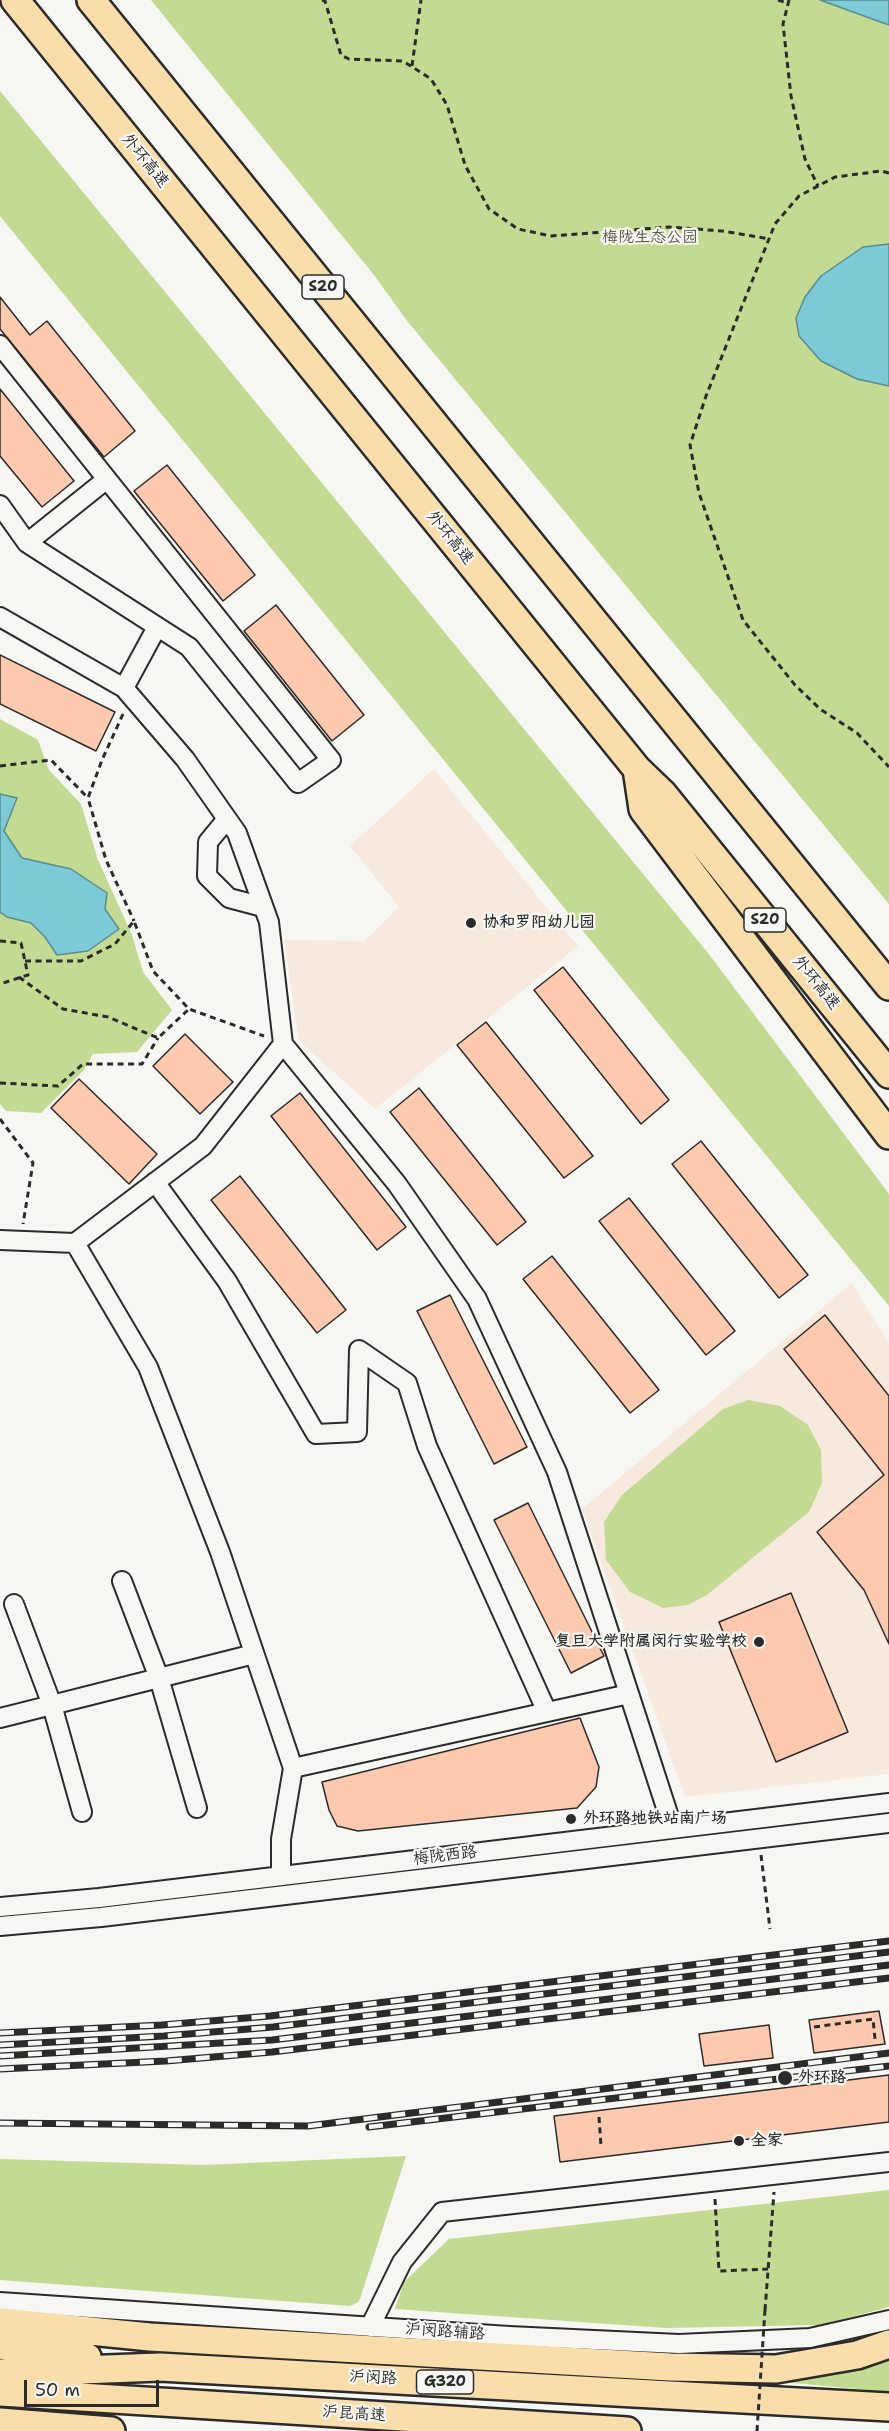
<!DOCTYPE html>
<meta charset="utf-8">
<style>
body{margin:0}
#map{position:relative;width:889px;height:2431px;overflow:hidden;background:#f6f6f2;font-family:"Shantell Sans",sans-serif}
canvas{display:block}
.scale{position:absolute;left:24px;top:2380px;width:135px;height:27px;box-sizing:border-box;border:3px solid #2b2b2b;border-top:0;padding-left:8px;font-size:18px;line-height:21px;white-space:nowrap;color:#2b2b2b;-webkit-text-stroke:4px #f6f6f2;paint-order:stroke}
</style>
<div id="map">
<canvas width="889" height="2431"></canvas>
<div class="scale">50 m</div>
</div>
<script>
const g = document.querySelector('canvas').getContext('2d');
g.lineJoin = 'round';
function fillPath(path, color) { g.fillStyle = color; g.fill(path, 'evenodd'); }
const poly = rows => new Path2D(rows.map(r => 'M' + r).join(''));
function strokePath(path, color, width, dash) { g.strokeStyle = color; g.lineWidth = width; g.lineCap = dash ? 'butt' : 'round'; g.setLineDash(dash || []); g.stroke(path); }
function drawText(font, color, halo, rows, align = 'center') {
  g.font = font + ' "Shantell Sans","LXGW WenKai TC",sans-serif'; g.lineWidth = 4.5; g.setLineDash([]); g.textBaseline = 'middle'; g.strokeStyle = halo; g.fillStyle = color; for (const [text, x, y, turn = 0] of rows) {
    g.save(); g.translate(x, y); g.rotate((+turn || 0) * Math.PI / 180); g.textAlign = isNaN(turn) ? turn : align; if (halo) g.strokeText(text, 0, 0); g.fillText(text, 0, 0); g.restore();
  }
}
const built = poly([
 [434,769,578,946,375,1109,299,1041,284,940,365,941,399,907,350,846],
 [852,1283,889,1344,889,1774,685,1797,582,1509]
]);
const green = poly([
 [151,0,889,0,889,904,408,322,374,275],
 [0,91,708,953,889,1194,889,1306,0,216],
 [0,719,38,740,49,770,81,804,98,860,132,935,143,972,172,1010,137,1052,93,1054,83,1071,41,1113,6,1111,0,1104],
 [748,1400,780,1406,808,1425,821,1450,822,1483,809,1512,707,1595,688,1605,663,1608,630,1592,606,1560,604,1522,622,1495,723,1409],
 [406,2156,359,2302,350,2306,0,2280,0,2159,204,2165],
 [889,2190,889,2307,821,2325,666,2328,395,2309,404,2282,449,2239],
 [889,2359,889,2392,773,2381,871,2365]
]);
const water = poly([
 [820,0,889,0,889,25,820,0],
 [889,244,889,386,857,379,821,361,799,336,796,318,805,297,821,276,863,247,889,244],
 [0,794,17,798,4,831,22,858,71,869,107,893,105,909,119,929,88,951,57,955,45,937,31,923,7,917,0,912,0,794]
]);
const building = poly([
 [0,297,30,335,47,321,135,431,104,457,0,329,0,297],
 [0,389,74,481,42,507,0,456,0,389],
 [167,465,255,575,223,601,134,491,167,465],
 [276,605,364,715,332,741,244,631,276,605],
 [0,655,115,712,96,751,0,704,0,655],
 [563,967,669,1100,641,1124,534,990,563,967],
 [486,1022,593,1156,564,1178,457,1045,486,1022],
 [185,1034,233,1082,200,1114,153,1066,185,1034],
 [79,1079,157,1154,129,1184,51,1108,79,1079],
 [419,1088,526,1222,497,1245,390,1112,419,1088],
 [300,1093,406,1227,377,1250,271,1116,300,1093],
 [701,1141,808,1275,779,1298,672,1164,701,1141],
 [240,1176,346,1310,317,1333,211,1200,240,1176],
 [629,1198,735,1331,706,1355,599,1221,629,1198],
 [552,1256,659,1390,630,1413,523,1279,552,1256],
 [450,1295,527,1447,494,1464,417,1311,450,1295],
 [825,1315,889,1396,889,1644,864,1590,817,1532,884,1475,784,1349,825,1315],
 [528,1503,604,1656,571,1673,494,1520,528,1503],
 [791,1593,848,1732,776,1762,719,1622,791,1593],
 [580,1718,599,1767,596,1787,577,1808,358,1831,337,1826,329,1810,322,1782,580,1718],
 [879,2011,885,2044,814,2053,809,2020,879,2011],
 [769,2025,773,2058,704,2066,699,2034,769,2025],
 [889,2075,889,2122,560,2162,554,2116,889,2075]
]);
const path = poly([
 [322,0,325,1,341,55,349,59,403,61,431,79,447,105,465,165,489,209,518,229,551,236,669,227,722,231,770,239],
 [778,0,787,3],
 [789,0,783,24,791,96,805,159,818,186],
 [412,66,421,0],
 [889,173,881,171,835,177,799,196,775,224,706,396,690,445,699,493,743,620,795,685,820,709,857,733,889,767],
 [123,714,102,760,88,798,106,860,134,921],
 [0,766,51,760,88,798],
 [0,941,21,943,28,975,3,983,0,982],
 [25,961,81,961,115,944,134,921,153,971,189,1009,264,1036],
 [19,977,63,1009,108,1017,158,1038,189,1009],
 [0,1083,58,1086,83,1064,142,1064,158,1038],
 [0,1119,33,1163,23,1224],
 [761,1855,770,1929],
 [814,2027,873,2019,875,2039],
 [599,2117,601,2146],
 [715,2199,719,2271,768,2269],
 [765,2310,774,2192]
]);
const minor = poly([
 [0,345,331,760,298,783,189,647,27,543,0,505],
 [27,543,107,479],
 [0,617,124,688,185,759,237,833,269,922,283,1044,397,1184,477,1299,557,1472,673,1829],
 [124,688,157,627],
 [227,819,208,842,207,876,229,898,263,907],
 [155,1182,227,1281,316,1434,357,1432,359,1350,407,1383,427,1446,547,1712],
 [0,1240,75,1243,203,1146,283,1044],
 [75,1243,148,1367,220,1552,293,1768,281,1839,281,1876],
 [122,1581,159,1678,197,1808],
 [14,1604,52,1705,82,1812],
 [0,1718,254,1654],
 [293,1768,629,1694],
 [0,1907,99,1898,889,1803],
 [0,1926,101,1917,889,1823],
 [0,2302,509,2336,679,2344,810,2338,889,2320],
 [370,2327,402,2262,442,2212,889,2162]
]);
const highway = poly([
 [15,0,637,769,663,794,889,1074],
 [91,0,889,986],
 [637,769,643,809,889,1135],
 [0,2322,150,2337,670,2367,776,2369,857,2355,889,2344],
 [0,2345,87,2357],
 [0,2373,160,2367,889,2407],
 [0,2392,627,2431],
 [0,2422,111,2431]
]);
const rail = poly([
 [0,2033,162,2025,270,2016,889,1941],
 [0,2045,164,2036,273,2027,889,1952],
 [0,2056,272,2040,889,1965],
 [0,2069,166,2061,272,2052,889,1978],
 [0,2123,308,2126,889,2053],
 [369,2127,889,2066]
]);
const pathBridge = poly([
 [757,2431,765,2310]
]);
const markers = [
 [471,923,6,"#2b2b2b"],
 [759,1642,6,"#2b2b2b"],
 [571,1819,6,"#2b2b2b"],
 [785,2078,8,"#2b2b2b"],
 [739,2141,6,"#2b2b2b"]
];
const shields = [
 [323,287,42],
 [765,920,42],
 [445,2382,57]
];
const shieldNames = [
 ["S20",323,287],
 ["S20",765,920],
 ["G320",445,2382]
];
const streetNames = [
 ["外环高速",145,161,51],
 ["外环高速",450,538,51],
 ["外环高速",816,983,51],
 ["梅陇西路",445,1856,-7],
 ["沪闵路辅路",445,2332,4],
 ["沪闵路",373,2378,3],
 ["沪昆高速",354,2414,4]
];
const parkNames = [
 ["梅陇生态公园",650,238]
];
const poiNames = [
 ["协和罗阳幼儿园",483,923],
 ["复旦大学附属闵行实验学校",747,1642,"right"],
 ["外环路地铁站南广场",583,1819],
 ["外环路",798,2078],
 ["全家",751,2141]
];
fillPath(built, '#f8e9de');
fillPath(green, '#c2da91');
fillPath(water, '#7bcad6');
strokePath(water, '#5b8a92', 1.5);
fillPath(building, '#fecaaf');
strokePath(building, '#2b2b2b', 1.5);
strokePath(minor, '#2b2b2b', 22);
strokePath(highway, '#2b2b2b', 32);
strokePath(path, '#2b2b2b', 3, [6, 4.5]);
strokePath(minor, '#f6f6f2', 18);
strokePath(highway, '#f9deab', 27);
strokePath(rail, '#2b2b2b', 7);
strokePath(rail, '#f6f6f2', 4.5, [14]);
strokePath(pathBridge, '#2b2b2b', 3, [6, 4.5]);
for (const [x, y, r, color] of markers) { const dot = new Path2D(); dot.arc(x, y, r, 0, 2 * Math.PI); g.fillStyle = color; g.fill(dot); strokePath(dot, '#f6f6f2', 2); }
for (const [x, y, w] of shields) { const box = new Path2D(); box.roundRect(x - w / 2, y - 12, w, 24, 4.5); g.fillStyle = '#f6f6f2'; g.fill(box); strokePath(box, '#2b2b2b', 1.5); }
drawText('bold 15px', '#2b2b2b', null, shieldNames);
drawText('16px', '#2b2b2b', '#f6f6f2', streetNames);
drawText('16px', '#515744', '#f6f6f2', parkNames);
drawText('bold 16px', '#2b2b2b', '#f6f6f2', poiNames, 'left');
</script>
